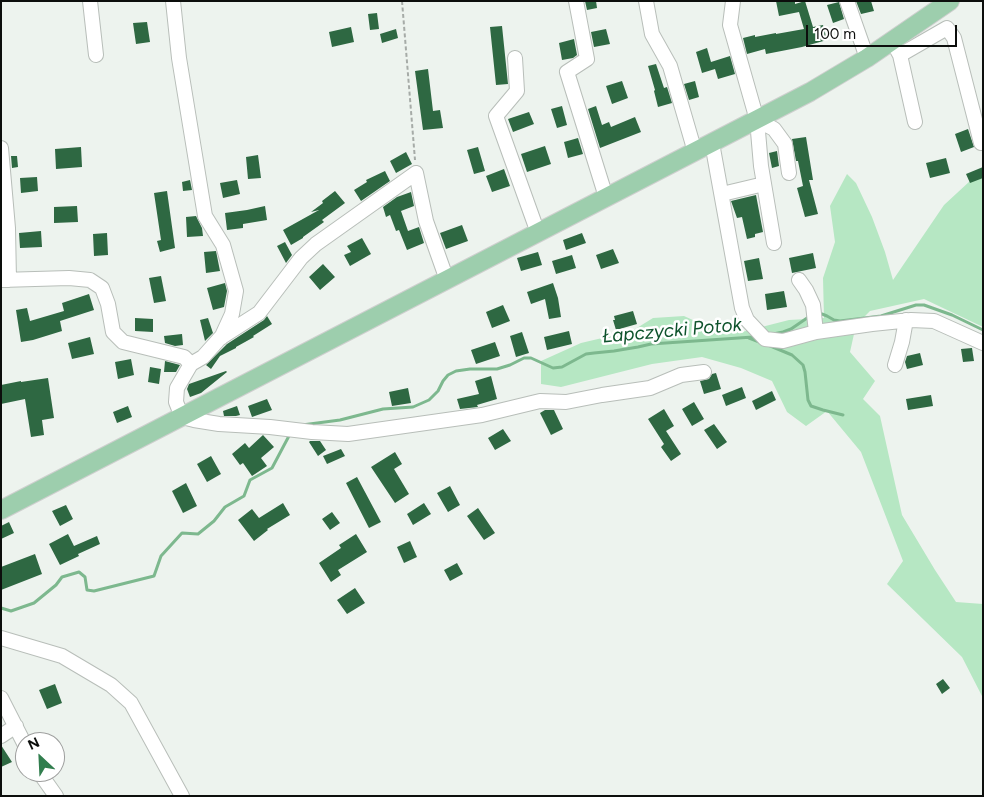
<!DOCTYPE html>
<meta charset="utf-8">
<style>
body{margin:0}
#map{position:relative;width:984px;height:797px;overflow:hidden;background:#edf3ee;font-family:Figtree,sans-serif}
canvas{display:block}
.frame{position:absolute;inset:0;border:2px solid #0c0e0c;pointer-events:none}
.north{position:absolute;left:15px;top:732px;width:50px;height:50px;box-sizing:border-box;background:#fff;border:1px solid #9e9f9e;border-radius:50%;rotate:335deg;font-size:14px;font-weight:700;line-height:20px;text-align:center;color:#0c0e0c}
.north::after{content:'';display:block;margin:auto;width:18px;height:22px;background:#317e4e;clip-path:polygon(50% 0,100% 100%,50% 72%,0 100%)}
.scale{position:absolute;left:806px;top:25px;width:151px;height:22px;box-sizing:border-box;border:2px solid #0c0e0c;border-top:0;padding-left:6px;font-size:15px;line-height:18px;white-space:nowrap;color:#0c0e0c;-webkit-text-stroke:4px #fff;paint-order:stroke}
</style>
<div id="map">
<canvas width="984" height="797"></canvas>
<div class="frame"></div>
<div class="north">N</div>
<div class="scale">100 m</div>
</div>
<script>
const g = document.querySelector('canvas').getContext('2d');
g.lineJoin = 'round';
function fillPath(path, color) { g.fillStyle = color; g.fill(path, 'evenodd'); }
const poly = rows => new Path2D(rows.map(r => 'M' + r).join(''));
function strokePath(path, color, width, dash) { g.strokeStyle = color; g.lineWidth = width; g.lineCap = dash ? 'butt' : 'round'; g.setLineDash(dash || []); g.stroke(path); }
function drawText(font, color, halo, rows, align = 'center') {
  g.font = font + ' Figtree,sans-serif'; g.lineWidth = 5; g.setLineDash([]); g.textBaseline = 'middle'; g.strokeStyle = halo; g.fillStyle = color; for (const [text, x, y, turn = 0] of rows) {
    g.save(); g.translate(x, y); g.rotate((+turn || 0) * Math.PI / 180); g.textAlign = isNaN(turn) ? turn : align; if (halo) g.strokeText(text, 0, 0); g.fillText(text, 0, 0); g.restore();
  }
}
const green = poly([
 [983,169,983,327,924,299,870,311,856,325,850,352,875,381,863,399,880,416,902,515,935,570,956,602,983,604,983,698,962,657,887,584,903,561,861,452,827,411,806,426,787,412,772,381,741,368,702,357,652,364,561,387,541,384,541,361,581,343,632,331,653,318,684,316,706,326,742,332,789,320,824,318,823,278,835,242,830,206,847,174,856,183,872,217,885,252,893,280,944,205]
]);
const stream = poly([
 [822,314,827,316,834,320,840,321,881,316,916,305,924,305,952,315,983,330],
 [773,334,783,332,791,329,810,316],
 [749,338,762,343],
 [768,345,792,355,803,365,805,372,808,400,811,406,823,410,843,415],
 [302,425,340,420,383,409,413,407,429,400,438,391,443,381,448,375,456,371,470,369,497,369,510,365,524,358,531,358,553,368,562,367,586,354,594,353,614,351,638,347,651,344,753,337],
 [1,608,11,611,34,603,56,585,62,577,79,572,85,577,87,590,94,591,154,576,161,556,182,533,198,534,214,521,225,507,244,496,250,480,272,468,290,434]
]);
const building = poly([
 [585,1,596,1,597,8,587,10],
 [776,1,795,1,795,4,805,1,813,27,823,25,827,40,802,47,766,54,765,49,747,54,743,38,755,35,755,37,776,33,776,34,804,29,799,12,779,16],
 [856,1,871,1,874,11,861,14],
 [839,2,844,19,833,23,827,5],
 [377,13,379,29,370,30,368,14],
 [147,22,150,42,136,44,133,23],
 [502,26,508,84,496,85,490,27],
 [351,27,354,42,332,47,329,32],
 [396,29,398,38,382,43,380,34],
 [606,29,610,44,594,47,591,32],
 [574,39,577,55,573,58,562,60,559,43],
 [707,48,711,62,730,56,735,74,718,79,715,69,702,73,696,52],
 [656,64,664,88,667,87,672,103,658,107,654,91,655,90,648,66],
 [428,69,433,111,440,110,443,128,423,130,415,71],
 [622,81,628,98,612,104,606,86],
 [695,81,699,97,689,100,684,84],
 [562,106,567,125,557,128,551,109],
 [596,106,602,125,609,122,611,127,635,117,641,132,600,148,588,109],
 [529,112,534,124,513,132,508,119],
 [968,129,974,147,961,152,955,134],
 [806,137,813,180,809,180,818,214,805,217,797,188,803,186,798,161,796,161,792,139],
 [578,138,583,154,568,158,564,142],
 [545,146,551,164,527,172,521,154],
 [81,147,82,167,56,169,55,149],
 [478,147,485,171,474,174,467,150],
 [777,151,779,166,772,168,769,153],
 [406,152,412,164,396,173,390,161],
 [258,155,261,178,248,179,246,157],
 [11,156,17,156,18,167,12,168],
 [946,158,950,173,930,178,926,163],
 [983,167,983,178,970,183,966,174],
 [504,169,510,186,492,192,486,176],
 [385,171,390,181,361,201,354,190,367,182,366,180],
 [37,177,38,191,21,193,20,178],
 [190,180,192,190,183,191,182,182],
 [237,180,240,194,223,198,220,183],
 [167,191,175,248,160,252,157,241,161,240,154,193],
 [335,191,345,203,322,220,324,222,303,237,303,238,291,245,283,230,319,210,311,212,323,203,322,201],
 [411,192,414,206,401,211,408,231,419,227,424,243,407,250,399,230,396,231,390,215,386,217,383,207,397,197],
 [756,195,763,232,755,234,755,237,747,239,742,217,737,218,731,201],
 [77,206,78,222,54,223,54,207],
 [265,206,267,220,243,224,243,228,227,230,225,213,247,210],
 [196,216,202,228,203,236,187,237,186,217],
 [462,225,468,241,446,249,440,233],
 [41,231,42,247,20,248,19,233],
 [107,233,108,255,94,256,93,234],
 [582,233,586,243,566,250,563,240],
 [362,238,371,254,350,266,344,255,351,252,347,246],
 [285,242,292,255,286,263,277,246],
 [613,249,619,263,601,269,596,255],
 [216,251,220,271,206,273,204,252],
 [538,252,542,265,521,271,517,258],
 [813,253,816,268,792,273,789,258],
 [572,255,576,268,556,274,552,261],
 [759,258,763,279,748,281,744,261],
 [323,264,335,277,320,290,309,277],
 [161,276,166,301,154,303,149,278],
 [225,283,227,291,224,307,213,310,207,288],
 [553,283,558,298,561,317,549,319,545,299,531,304,527,292],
 [784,291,787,307,767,310,765,294],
 [89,294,94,310,60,321,62,331,33,340,21,342,16,310,27,308,30,321,64,311,62,303],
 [503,305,510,321,492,328,486,312],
 [633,311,637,324,616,330,613,320,615,320,614,316],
 [267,316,272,324,253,336,254,337,236,347,236,348,220,356,211,369,206,365,227,344,264,320],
 [135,318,153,319,153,332,135,331],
 [208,318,213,333,205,341,200,320],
 [569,331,572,344,547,350,544,337],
 [522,332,529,353,516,357,510,336],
 [182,334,183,345,175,346,165,343,164,336],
 [90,337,94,354,72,359,68,343],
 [495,342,500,356,476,364,471,350],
 [972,348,974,361,963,362,961,349],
 [920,353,923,365,907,369,905,362,907,356],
 [131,359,134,375,118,379,115,362],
 [165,361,180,365,176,372,164,372],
 [150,367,161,369,159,384,148,382],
 [226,371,227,372,201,393,190,397,187,389,189,384],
 [716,373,721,389,704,394,700,381,709,379,712,374],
 [491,376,497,399,477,405,478,407,460,409,457,399,479,394,475,381],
 [48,378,54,418,42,420,44,435,31,437,25,399,1,404,1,385,21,381,21,382],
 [742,387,746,398,726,406,722,395],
 [408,388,411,403,392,406,389,392],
 [772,391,776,400,756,410,752,401],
 [931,395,933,406,908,410,906,399],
 [267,399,272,410,252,417,248,406],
 [694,402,704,419,692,426,682,409],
 [128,406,132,417,117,423,113,412],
 [237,406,240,415,236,416,224,416,223,411],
 [664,409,674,426,666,431,681,454,671,461,661,447,664,444,648,419],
 [545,410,554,410,563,429,551,435,540,413],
 [714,424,727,442,717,449,704,430],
 [503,429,511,441,495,450,488,438],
 [263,435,274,447,261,458,267,466,252,476,243,463,240,465,232,454,245,443,249,448],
 [310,441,320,441,326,450,318,456,309,442],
 [341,449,345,456,327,464,323,456],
 [395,452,402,464,394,469,409,494,395,503,371,467],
 [211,456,221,474,207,482,197,464],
 [357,477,381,522,369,528,346,483],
 [186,483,197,506,183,513,172,491],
 [450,486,460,505,448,512,437,493],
 [283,503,290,515,267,529,268,530,254,541,238,520,252,509,259,518],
 [424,503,431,514,413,525,407,514],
 [66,505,73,519,60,526,52,511],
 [478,508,495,533,484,540,467,516],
 [332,512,340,523,330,530,322,519],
 [9,522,14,533,1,539,1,526],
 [68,534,74,546,97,536,100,544,78,554,79,556,60,565,49,544],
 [356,534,367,552,338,570,341,575,331,582,319,563,341,548,339,545],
 [410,541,417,557,404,563,397,547],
 [35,554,42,574,1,590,1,567],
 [457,563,463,574,450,581,444,570],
 [355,588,365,603,347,614,337,600],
 [943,679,950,688,942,694,936,684],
 [55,684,62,703,47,709,39,690],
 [1,745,12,762,1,767]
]);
const path = poly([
 [402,1,415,160]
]);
const minor = poly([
 [90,1,96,55],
 [173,1,179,58,205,216,223,245,236,291,232,314,221,338],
 [576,1,587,59,567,72,606,197],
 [646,1,652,34,670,66,695,152],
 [733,1,730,25,757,120,761,166,774,243],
 [847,1,867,58],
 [895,46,900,55,915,122],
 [900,55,947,28,954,38,981,143],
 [515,58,517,91,496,116,538,233],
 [757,120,774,129,785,144,789,173],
 [712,143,742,308,747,320,765,339,783,341,816,332,872,324,911,320,934,321,983,343],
 [1,148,8,228,9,280],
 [722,194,764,184],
 [1,280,69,278,90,280,102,288,108,304,113,332,123,342,184,357,191,364,177,388,176,402,182,417,194,420,219,424,270,427,312,432,348,434,482,415,540,401,566,402,602,395,650,388,681,375,704,372],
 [799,280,806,290,813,305,816,332],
 [191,364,203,357,220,338,259,313,301,258,316,244,416,173,426,221,447,280],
 [895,365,902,342,906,320],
 [1,638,62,656,111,685,131,703,182,796],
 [1,698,25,745],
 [1,736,16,726],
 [39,772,56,796]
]);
const major = poly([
 [1,510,810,92,867,58,950,1]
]);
const waterNames = [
 ["Łapczycki Potok",672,331,-5]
];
fillPath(green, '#b6e7c3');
strokePath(stream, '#7db88e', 3);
fillPath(building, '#2e6842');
strokePath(minor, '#b8beb9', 16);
strokePath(major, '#cecfce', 20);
strokePath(path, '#a6aba7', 2, [4, 2.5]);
strokePath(minor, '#fff', 14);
strokePath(major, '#9dcead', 18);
drawText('italic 19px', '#0e532c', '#fff', waterNames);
</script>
